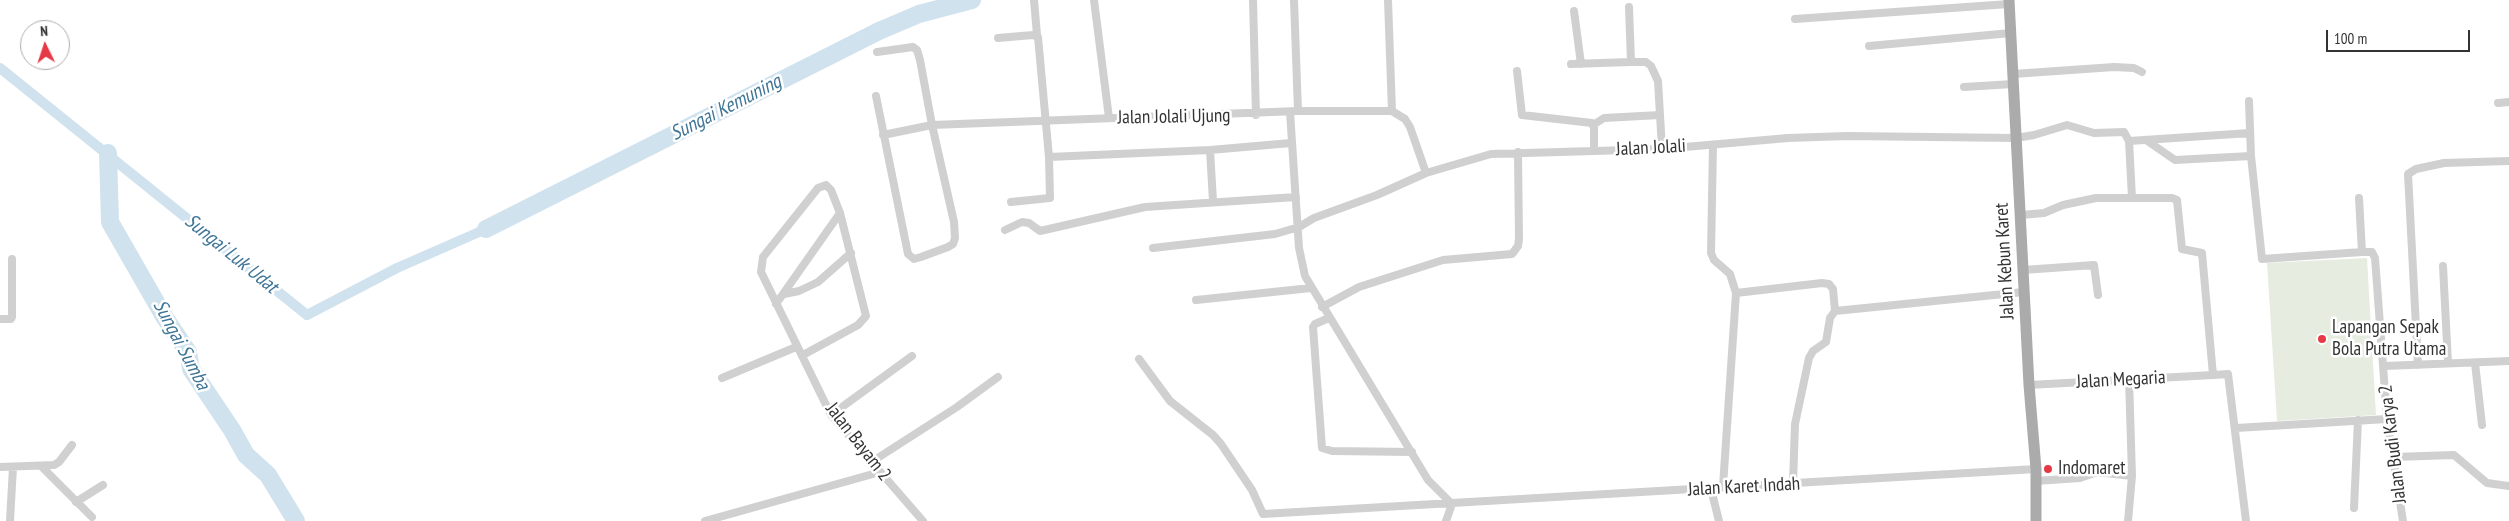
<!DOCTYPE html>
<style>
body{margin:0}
#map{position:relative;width:2509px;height:521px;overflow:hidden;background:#fff;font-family:"PT Sans Narrow",sans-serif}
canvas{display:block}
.north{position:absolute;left:20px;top:20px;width:50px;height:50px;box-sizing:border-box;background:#fff;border:1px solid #adadad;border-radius:50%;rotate:356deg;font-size:14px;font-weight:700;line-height:20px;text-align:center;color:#333}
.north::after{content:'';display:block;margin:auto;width:18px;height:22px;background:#e63946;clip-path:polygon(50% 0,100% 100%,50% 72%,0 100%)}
.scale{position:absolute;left:2326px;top:30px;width:144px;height:22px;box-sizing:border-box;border:2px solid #333;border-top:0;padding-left:6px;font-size:15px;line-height:18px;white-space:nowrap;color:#333;-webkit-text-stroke:4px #fff;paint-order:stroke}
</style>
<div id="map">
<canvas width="2509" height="521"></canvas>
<div class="north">N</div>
<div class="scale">100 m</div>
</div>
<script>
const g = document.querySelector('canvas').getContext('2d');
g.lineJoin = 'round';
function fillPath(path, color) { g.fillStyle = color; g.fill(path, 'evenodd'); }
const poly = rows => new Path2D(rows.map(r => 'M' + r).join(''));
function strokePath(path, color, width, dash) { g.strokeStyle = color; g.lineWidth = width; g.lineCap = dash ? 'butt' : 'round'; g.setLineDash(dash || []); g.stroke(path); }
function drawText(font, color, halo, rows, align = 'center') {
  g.font = font + ' "PT Sans Narrow",sans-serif'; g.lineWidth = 5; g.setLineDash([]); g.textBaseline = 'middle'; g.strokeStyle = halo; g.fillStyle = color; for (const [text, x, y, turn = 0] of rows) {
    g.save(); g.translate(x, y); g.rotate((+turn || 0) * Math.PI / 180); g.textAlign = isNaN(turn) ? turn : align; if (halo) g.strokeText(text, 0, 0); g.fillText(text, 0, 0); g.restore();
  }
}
const green = poly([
 [2367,258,2376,415,2277,421,2267,263]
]);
const canal = poly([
 [0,68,307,315,397,268,486,229]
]);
const river = poly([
 [108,153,110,222,165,318,188,352,191,369,232,430,246,455,268,475,296,521],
 [486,229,879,31,919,14,972,0]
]);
const minor = poly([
 [1034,0,1037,35],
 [1094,0,1109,118],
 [1253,0,1256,115],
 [1294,0,1298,111],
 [1388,0,1392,111],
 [1629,7,1631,62],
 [1574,11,1581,64],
 [1795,19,2009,4],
 [998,38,1033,35,1038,37,1049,157,1210,150,1291,143],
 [1869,46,2011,33],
 [1571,64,1631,62,1646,62,1651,66,1658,81,1662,149],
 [1517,71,1522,115,1592,123,1594,128,1594,151],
 [2013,74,2114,67,2134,68,2142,72],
 [1964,87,2013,84],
 [876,96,908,254,914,259,921,257,948,247,953,244,955,238,954,222,932,125,920,60,917,50,913,47,877,52],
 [2249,101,2251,156,2262,259,2362,252],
 [2498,103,2509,102],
 [1290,112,1299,248,1305,276,1428,480,1452,504],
 [1593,125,1604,118,1660,115],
 [883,135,932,125,1298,111,1392,111,1405,119,1410,127,1426,173],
 [2146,140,2175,160,2251,156],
 [2129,141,2132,198],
 [1713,145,1711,253,1714,260,1730,274,1736,293],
 [1210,150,1213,201],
 [2359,198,2362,252,2372,252,2375,258,2387,419,2403,521],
 [1011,202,1050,198,1049,157],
 [2021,215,2044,213,2063,205,2096,198,2172,198,2177,200,2182,249,2202,253,2213,375,2228,374,2246,521],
 [1005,230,1022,222,1029,223,1040,231,1145,207,1296,197],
 [1153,248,1275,234,1299,227,1314,218,1377,195,1426,173,1491,154,1662,149,1788,138,1847,136,2016,138,2034,135,2067,125,2094,133,2124,132,2129,141,2250,133],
 [2443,266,2448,363],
 [2023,270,2094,265,2098,295],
 [784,294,799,291,818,282,851,253],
 [1196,300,1311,288],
 [776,304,840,213],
 [1322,307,1359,287,1443,260,1512,254,1518,246,1519,239,1518,152],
 [1329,318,1315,324,1313,327,1322,448,1332,451,1412,452],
 [0,319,11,319,12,317,12,259],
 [803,355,858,325,866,316,840,213,831,190,826,185,818,188,763,257,761,272,831,415,923,521],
 [1139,359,1170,401,1213,435,1221,444,1252,490,1263,514,2036,469],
 [2475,363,2482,425],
 [2418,365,2408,174,2416,169,2444,163,2509,161],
 [2385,366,2509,361],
 [722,378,796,347],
 [2129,378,2132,476],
 [2029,385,2213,375],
 [831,415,912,356],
 [2236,428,2387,419],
 [2394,457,2454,455,2487,483,2509,486],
 [873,461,957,407,998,377],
 [0,467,54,465,59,462,72,445],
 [42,467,92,517],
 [2036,481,2080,478,2097,472,2132,476,2128,521],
 [1793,484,1795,424,1809,358,1813,351,1826,342,1830,318,1835,311],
 [1723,486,1736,293,1822,283,1829,284,1833,289,1835,311,2024,292],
 [1711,489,1719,521],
 [76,502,103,485],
 [2354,508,2358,420],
 [10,521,13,467],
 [705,521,880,472],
 [1446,521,1452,504]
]);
const primary = poly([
 [2009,0,2029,385,2036,469,2036,521]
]);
const markers = [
 [2322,339,5,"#e63946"],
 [2048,469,5,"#e63946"]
];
const streetNames = [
 ["Jalan Jolali Ujung",1174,117,-1],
 ["Jalan Jolali",1651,148,-3],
 ["Jalan Kebun Karet",2005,261,-93],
 ["Jalan Megaria",2121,380,-3],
 ["Jalan Bayam 2",858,442,52],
 ["Jalan Budi Karya 2",2393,444,-97],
 ["Jalan Karet Indah",1744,487,-3]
];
const poiNames = [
 ["Lapangan Sepak",2332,328],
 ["Bola Putra Utama",2332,350],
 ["Indomaret",2058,469]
];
const waterNames = [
 ["Sungai Kemuning",726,108,-27],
 ["Sungai Luk Udat",231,254,39],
 ["Sungai Sumba",181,345,62]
];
fillPath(green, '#e6ecdf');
strokePath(canal, '#cfe2ee', 10);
strokePath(river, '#cfe2ee', 18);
strokePath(minor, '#d0d0d0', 8);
strokePath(primary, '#ababab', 11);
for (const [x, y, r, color] of markers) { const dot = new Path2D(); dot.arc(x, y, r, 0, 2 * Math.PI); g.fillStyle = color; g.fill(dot); strokePath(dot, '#fff', 2); }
drawText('19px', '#333', '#fff', streetNames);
drawText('19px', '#333', '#fff', poiNames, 'left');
drawText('italic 20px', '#3f7597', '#fff', waterNames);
</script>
